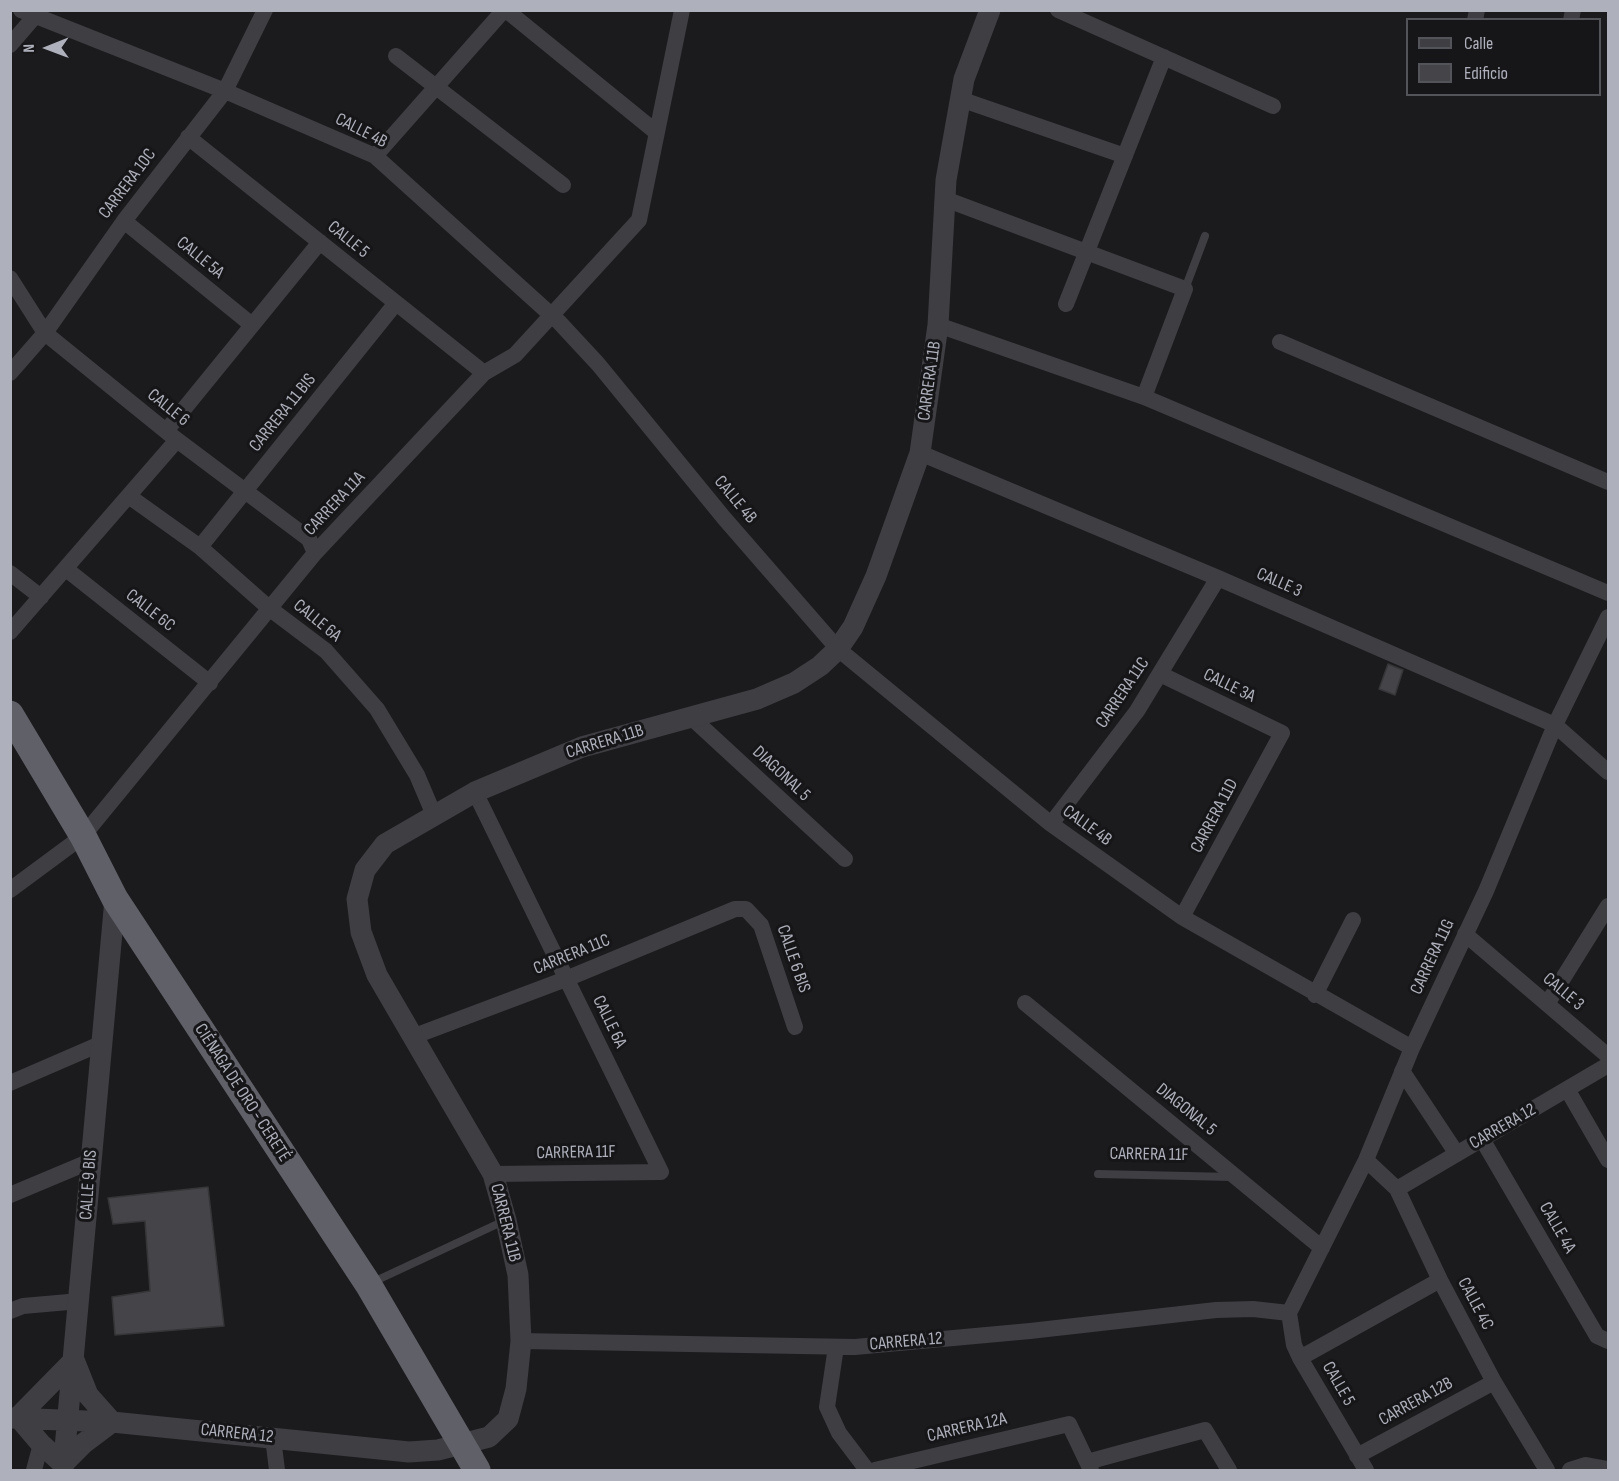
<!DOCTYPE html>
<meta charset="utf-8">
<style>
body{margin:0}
#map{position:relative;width:1619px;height:1481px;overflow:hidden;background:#1b1b1d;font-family:"Sofia Sans Condensed",sans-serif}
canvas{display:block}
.frame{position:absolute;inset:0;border:12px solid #aeb0bb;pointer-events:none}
.legend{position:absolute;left:1406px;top:18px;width:195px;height:78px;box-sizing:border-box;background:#161618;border:2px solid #535459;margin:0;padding:8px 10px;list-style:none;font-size:18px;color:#aeb0bb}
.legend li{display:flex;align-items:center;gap:12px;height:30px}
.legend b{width:30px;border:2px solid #535459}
.north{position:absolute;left:18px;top:18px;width:60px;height:60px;-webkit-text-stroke:4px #161618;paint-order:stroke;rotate:269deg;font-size:16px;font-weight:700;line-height:24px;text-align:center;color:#aeb0bb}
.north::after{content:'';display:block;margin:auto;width:21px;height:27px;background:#aeb0bb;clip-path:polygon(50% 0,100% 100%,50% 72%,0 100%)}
</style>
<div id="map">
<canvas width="1619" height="1481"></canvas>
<div class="frame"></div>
<ul class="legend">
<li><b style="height:8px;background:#3e3e43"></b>Calle</li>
<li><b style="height:16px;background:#454549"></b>Edificio</li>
</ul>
<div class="north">N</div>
</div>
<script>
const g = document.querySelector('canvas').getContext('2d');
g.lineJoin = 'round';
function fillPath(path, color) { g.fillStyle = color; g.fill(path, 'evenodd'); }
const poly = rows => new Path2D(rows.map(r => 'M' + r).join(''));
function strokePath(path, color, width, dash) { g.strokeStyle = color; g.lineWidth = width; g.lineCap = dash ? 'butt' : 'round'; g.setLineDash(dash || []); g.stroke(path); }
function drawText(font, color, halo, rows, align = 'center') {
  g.font = font + ' "Sofia Sans Condensed",sans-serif'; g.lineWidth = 6; g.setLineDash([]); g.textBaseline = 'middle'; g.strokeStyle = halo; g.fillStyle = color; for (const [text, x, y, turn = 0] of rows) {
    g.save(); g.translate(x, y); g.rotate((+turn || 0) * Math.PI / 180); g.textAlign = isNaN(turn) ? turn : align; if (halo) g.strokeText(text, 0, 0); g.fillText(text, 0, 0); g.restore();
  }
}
const building = poly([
 [1388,664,1403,670,1395,695,1379,689,1388,664],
 [208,1187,224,1326,115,1335,112,1297,150,1291,145,1221,113,1224,108,1198,208,1187]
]);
const service = poly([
 [1185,289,1205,236],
 [1098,1174,1232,1177],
 [371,1283,506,1220]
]);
const minor = poly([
 [21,10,225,91,375,156,559,322,598,364,724,518,838,649,1051,824,1182,917,1412,1048],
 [506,10,656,132],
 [1058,10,1273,106],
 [1475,20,1477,10],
 [1571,20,1573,10],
 [10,45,35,16],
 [396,56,563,185],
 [960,99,1125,156],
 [188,137,484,373],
 [375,156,504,10],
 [945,199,1185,289,1144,397],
 [124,221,252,325],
 [10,278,45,333,177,440,309,539,315,553],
 [1066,304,1164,57],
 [938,325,1144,397,1608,593],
 [1280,342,1608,482],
 [10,373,45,333,124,221,225,91,265,10],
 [166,431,320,242],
 [920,453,1218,578,1555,725,1608,772],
 [130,497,200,547,269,608,326,651,377,709,417,775,434,815],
 [200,547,396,303],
 [66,569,210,683],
 [10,573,41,597],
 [10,632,177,440],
 [1160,674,1282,733,1182,917],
 [691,717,845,859],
 [475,792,661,1172,493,1174],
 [1051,824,1137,711,1218,578],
 [10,890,83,836,315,553,484,373,515,355,639,220,682,10],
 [1465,934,1608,1056],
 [1315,995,1353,920],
 [1025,1003,1322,1248],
 [1547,1004,1608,906],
 [412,1037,566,979,735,909,746,909,761,925,795,1027],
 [1402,1071,1457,1154],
 [10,1083,100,1044],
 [1567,1089,1608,1160],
 [1482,1139,1597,1336,1608,1341],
 [1366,1160,1397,1189,1440,1280,1494,1382,1547,1470],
 [1397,1189,1608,1065],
 [10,1195,91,1161],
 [10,1311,23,1306,80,1301],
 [1289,1313,1366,1160,1412,1048,1486,891,1555,725,1608,617],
 [1289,1313,1294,1345,1300,1358,1366,1470],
 [521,1341,855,1347,1030,1331,1216,1310,1253,1309,1289,1313],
 [836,1347,827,1407,839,1433,867,1470],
 [1300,1358,1440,1280],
 [273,1438,277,1470],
 [1357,1456,1494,1382],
 [1087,1462,1205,1430,1229,1470],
 [34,1470,41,1444],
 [875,1470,1069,1424,1091,1470],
 [1570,1470,1586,1465,1608,1469]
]);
const tertiary = poly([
 [74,1360,88,1395,112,1422,84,1443,63,1464,41,1444,18,1417,74,1360],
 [10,1418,112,1422,409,1452,438,1450,489,1437,508,1419,516,1389,521,1341,518,1275,506,1220,493,1174,377,975,361,932,357,899,365,870,385,844,475,792,582,747,757,699,794,683,820,666,838,649,853,627,876,576,920,453,938,325,946,180,964,79,990,10],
 [63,1470,115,899]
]);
const trunk = poly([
 [10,714,83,836,115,899,368,1284,477,1470]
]);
const streetNames = [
 ["CALLE 4B",361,131,27],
 ["CARRERA 10C",128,184,-53],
 ["CALLE 5",348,240,39],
 ["CALLE 5A",200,258,39],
 ["CARRERA 11B",930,381,-82],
 ["CALLE 6",168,408,39],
 ["CARRERA 11 BIS",283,413,-51],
 ["CALLE 4B",735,500,50],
 ["CARRERA 11A",335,504,-47],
 ["CALLE 3",1279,583,24],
 ["CALLE 6C",150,611,38],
 ["CALLE 6A",317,621,39],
 ["CALLE 3A",1229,686,26],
 ["CARRERA 11C",1123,693,-56],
 ["CARRERA 11B",605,742,-17],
 ["DIAGONAL 5",781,774,43],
 ["CARRERA 11D",1215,816,-62],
 ["CALLE 4B",1087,826,36],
 ["CARRERA 11C",572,955,-22],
 ["CARRERA 11G",1433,957,-65],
 ["CALLE 6 BIS",793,959,71],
 ["CALLE 3",1563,992,40],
 ["CALLE 6A",609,1022,64],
 ["CIÉNAGA DE ORO - CERETÉ",242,1093,57],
 ["DIAGONAL 5",1186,1110,39],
 ["CARRERA 12",1503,1127,-30],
 ["CARRERA 11F",576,1153,-1],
 ["CARRERA 11F",1149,1155,1],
 ["CALLE 9 BIS",89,1185,-86],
 ["CARRERA 11B",505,1223,76],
 ["CALLE 4A",1557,1228,60],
 ["CALLE 4C",1475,1304,62],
 ["CARRERA 12",906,1342,-5],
 ["CALLE 5",1338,1384,60],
 ["CARRERA 12B",1416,1402,-29],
 ["CARRERA 12A",967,1428,-13],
 ["CARRERA 12",237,1434,6]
];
fillPath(building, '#454549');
strokePath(building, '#363538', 1.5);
strokePath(service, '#3e3e43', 8);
strokePath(minor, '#3e3e43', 16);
strokePath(tertiary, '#3e3e43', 21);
strokePath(trunk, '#606069', 27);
drawText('18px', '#aeb0bb', '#161618', streetNames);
</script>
